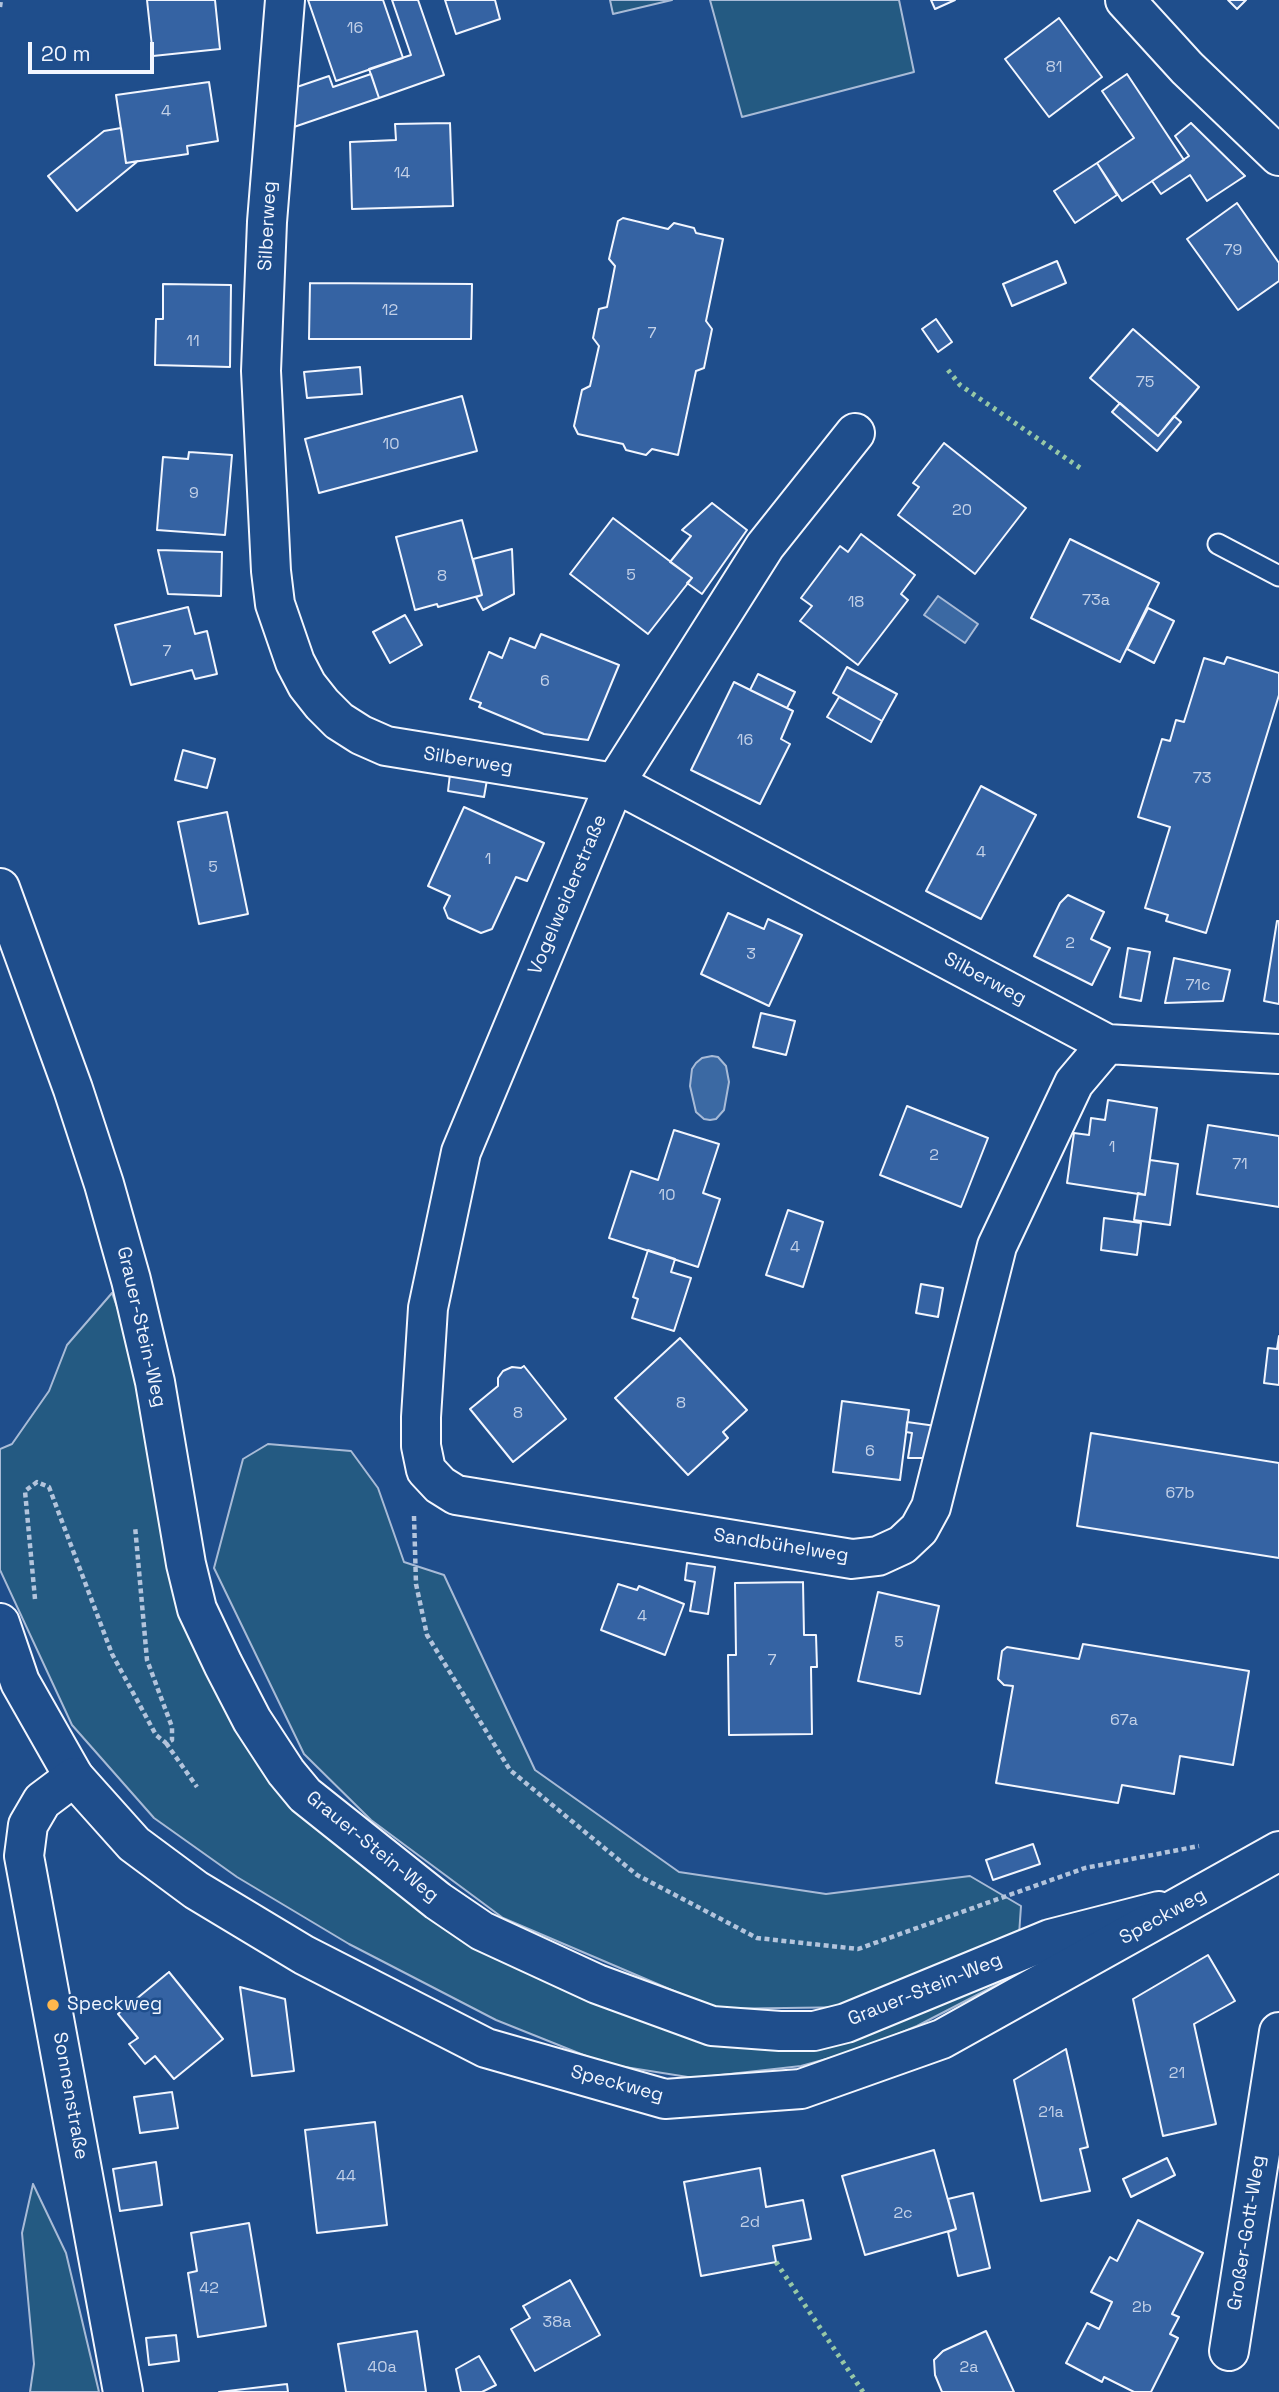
<!DOCTYPE html>
<meta charset="utf-8">
<style>
body{margin:0}
#map{position:relative;width:1279px;height:2392px;overflow:hidden;background:#1f4e8c;font-family:"Space Grotesk",sans-serif}
canvas{display:block}
.scale{position:absolute;left:28px;top:42px;width:126px;height:32px;box-sizing:border-box;border:4px solid #f2f6ff;border-top:0;padding-left:9px;font-size:21px;line-height:24px;white-space:nowrap;color:#f2f6ff;-webkit-text-stroke:5px #1f4e8c;paint-order:stroke}
</style>
<div id="map">
<canvas width="1279" height="2392"></canvas>
<div class="scale">20 m</div>
</div>
<script>
const g = document.querySelector('canvas').getContext('2d');
g.lineJoin = 'round';
function fillPath(path, color) { g.fillStyle = color; g.fill(path, 'evenodd'); }
const poly = rows => new Path2D(rows.map(r => 'M' + r).join(''));
function strokePath(path, color, width, dash) { g.strokeStyle = color; g.lineWidth = width; g.lineCap = dash ? 'butt' : 'round'; g.setLineDash(dash || []); g.stroke(path); }
function drawText(font, color, halo, rows, align = 'center') {
  g.font = font + ' "Space Grotesk",sans-serif'; g.lineWidth = 5; g.setLineDash([]); g.textBaseline = 'middle'; g.strokeStyle = halo; g.fillStyle = color; for (const [text, x, y, turn = 0] of rows) {
    g.save(); g.translate(x, y); g.rotate((+turn || 0) * Math.PI / 180); g.textAlign = isNaN(turn) ? turn : align; if (halo) g.strokeText(text, 0, 0); g.fillText(text, 0, 0); g.restore();
  }
}
const green = poly([
 [610,0,672,0,613,14,610,0],
 [710,0,899,0,914,72,742,117,710,0],
 [112,1293,128,1337,211,1682,249,1750,313,1822,718,2040,1029,1964,1002,1982,917,2026,859,2050,801,2066,694,2078,606,2064,496,2020,349,1944,237,1877,154,1818,72,1725,0,1570,0,1449,12,1444,49,1391,67,1345,112,1293],
 [268,1444,351,1451,378,1488,404,1562,444,1575,535,1770,679,1872,826,1894,970,1876,1021,1906,1019,1935,855,2007,716,2009,503,1918,371,1820,304,1754,214,1568,243,1459,268,1444],
 [33,2184,66,2253,99,2392,30,2392,34,2364,22,2233,33,2184]
]);
const water = poly([
 [938,596,978,624,965,643,924,615,938,596],
 [712,1056,718,1057,726,1066,729,1082,724,1110,716,1119,710,1120,704,1119,696,1112,690,1086,692,1069,696,1063,702,1058,712,1056]
]);
const building = poly([
 [147,0,215,0,220,49,153,56,147,0],
 [308,0,383,0,403,58,336,81,308,0],
 [392,0,418,0,444,75,379,98,369,69,411,55,392,0],
 [445,0,495,0,500,19,456,34,445,0],
 [931,0,955,0,935,9,931,0],
 [1228,0,1246,0,1237,9,1228,0],
 [1059,18,1102,77,1049,117,1005,59,1059,18],
 [371,74,379,98,291,128,291,89,329,76,333,87,371,74],
 [1127,74,1184,160,1122,201,1097,163,1134,138,1102,91,1127,74],
 [209,82,218,141,187,146,188,154,126,163,116,95,209,82],
 [450,123,453,206,352,209,350,142,396,140,395,124,450,123],
 [1191,123,1245,176,1207,201,1190,175,1161,194,1152,181,1189,156,1175,136,1191,123],
 [121,128,126,163,138,161,77,211,48,176,104,131,121,128],
 [1097,163,1117,195,1075,223,1054,191,1097,163],
 [1237,203,1279,263,1279,281,1238,310,1187,239,1237,203],
 [623,218,668,229,674,223,694,228,696,233,723,239,706,321,712,329,704,368,696,371,678,455,652,449,646,455,626,450,623,444,578,434,574,426,582,390,590,386,599,346,593,338,599,309,607,307,615,266,609,259,618,221,623,218],
 [1057,261,1066,283,1012,306,1003,284,1057,261],
 [310,283,472,284,471,339,309,339,310,283],
 [163,284,231,285,230,367,155,365,156,319,163,319,163,284],
 [936,319,952,342,938,352,922,329,936,319],
 [1133,329,1199,387,1158,436,1090,378,1133,329],
 [360,367,362,394,307,398,304,372,360,367],
 [462,396,477,451,319,493,305,439,462,396],
 [1120,403,1158,436,1174,416,1181,422,1157,451,1112,412,1120,403],
 [944,443,1026,508,975,574,898,515,919,487,913,483,944,443],
 [189,452,232,455,225,535,157,530,163,457,188,459,189,452],
 [712,503,747,530,702,594,687,583,692,578,670,562,691,536,682,530,712,503],
 [613,518,692,578,648,634,570,574,613,518],
 [462,520,482,595,438,607,437,604,415,610,396,537,462,520],
 [861,534,915,575,901,594,908,600,858,665,800,621,812,606,801,598,840,546,848,552,861,534],
 [1070,539,1159,583,1120,662,1031,618,1070,539],
 [512,549,514,594,483,610,476,597,482,595,473,559,512,549],
 [158,550,222,552,221,596,168,594,158,550],
 [188,607,195,634,207,631,217,674,195,679,192,670,131,685,115,625,188,607],
 [1148,608,1174,621,1154,663,1127,649,1148,608],
 [405,615,422,645,390,663,373,632,405,615],
 [541,634,619,665,588,740,544,734,479,707,481,703,470,699,489,652,502,658,510,638,535,648,541,634],
 [1227,657,1279,673,1279,695,1206,933,1166,921,1168,915,1145,908,1170,827,1138,817,1162,739,1170,741,1176,720,1184,722,1204,658,1224,664,1227,657],
 [847,667,897,694,882,721,833,693,847,667],
 [758,674,795,692,787,708,750,690,758,674],
 [734,682,793,711,781,739,790,744,760,804,691,770,734,682],
 [839,697,882,721,871,742,827,717,839,697],
 [183,750,215,759,207,788,175,780,183,750],
 [450,774,487,780,484,797,448,791,450,774],
 [981,786,1036,815,981,919,926,891,981,786],
 [464,807,544,843,527,881,516,877,492,929,481,933,448,918,444,908,450,896,428,886,464,807],
 [227,812,248,914,199,924,178,822,227,812],
 [1068,895,1104,912,1091,939,1110,948,1092,985,1034,956,1060,903,1068,895],
 [728,913,764,929,768,919,802,935,769,1006,701,974,728,913],
 [1277,921,1279,921,1279,1004,1264,1001,1277,921],
 [1128,948,1150,952,1141,1001,1120,997,1128,948],
 [1174,958,1230,970,1223,1001,1165,1003,1174,958],
 [761,1013,795,1021,786,1055,753,1047,761,1013],
 [1108,1100,1157,1108,1145,1195,1067,1183,1074,1133,1089,1135,1091,1118,1105,1120,1108,1100],
 [907,1106,988,1138,961,1207,880,1175,907,1106],
 [1208,1125,1279,1136,1279,1207,1197,1194,1208,1125],
 [674,1130,719,1144,703,1193,720,1199,698,1267,609,1238,631,1171,658,1180,674,1130],
 [1150,1160,1178,1164,1170,1225,1134,1220,1138,1193,1145,1195,1150,1160],
 [788,1210,823,1222,803,1287,766,1275,788,1210],
 [1104,1218,1141,1223,1137,1255,1101,1250,1104,1218],
 [648,1250,675,1259,671,1272,691,1278,674,1331,632,1318,638,1299,633,1297,648,1250],
 [921,1284,943,1288,938,1317,916,1313,921,1284],
 [1279,1336,1279,1385,1264,1383,1268,1348,1277,1349,1279,1336],
 [680,1338,747,1410,723,1432,728,1438,688,1475,615,1398,680,1338],
 [524,1366,566,1419,513,1462,470,1409,498,1386,498,1378,503,1371,512,1367,521,1368,524,1366],
 [842,1401,909,1410,900,1480,833,1472,842,1401],
 [907,1422,936,1426,930,1458,908,1458,912,1433,906,1432,907,1422],
 [1091,1433,1279,1463,1279,1558,1077,1526,1091,1433],
 [687,1563,715,1567,708,1614,690,1611,695,1582,685,1580,687,1563],
 [803,1582,804,1635,816,1635,817,1667,811,1667,812,1734,729,1735,728,1655,736,1655,735,1583,803,1582],
 [618,1584,637,1590,639,1586,684,1604,665,1655,601,1630,618,1584],
 [878,1592,939,1606,920,1694,858,1681,878,1592],
 [1083,1644,1249,1671,1233,1765,1180,1756,1174,1794,1122,1785,1118,1803,996,1783,1013,1686,1004,1685,998,1679,1002,1651,1007,1647,1079,1659,1083,1644],
 [1033,1844,1040,1864,993,1880,986,1860,1033,1844],
 [1208,1955,1235,2001,1194,2024,1216,2124,1163,2136,1133,1999,1208,1955],
 [169,1972,223,2039,174,2079,155,2056,145,2064,129,2044,138,2038,118,2014,169,1972],
 [240,1987,285,1999,294,2071,252,2076,240,1987],
 [1066,2049,1088,2147,1080,2149,1090,2191,1041,2201,1014,2080,1066,2049],
 [172,2092,178,2128,140,2133,134,2097,172,2092],
 [375,2122,387,2225,317,2233,305,2130,375,2122],
 [934,2150,956,2229,865,2255,842,2176,934,2150],
 [1167,2158,1175,2175,1131,2197,1123,2179,1167,2158],
 [156,2162,162,2205,120,2211,113,2169,156,2162],
 [760,2168,766,2207,803,2200,811,2239,773,2246,776,2262,701,2276,684,2182,760,2168],
 [973,2193,990,2268,958,2276,948,2232,956,2229,948,2199,973,2193],
 [1138,2220,1203,2253,1172,2314,1179,2317,1170,2334,1178,2338,1151,2392,1134,2392,1104,2377,1102,2382,1066,2363,1087,2323,1099,2329,1112,2302,1091,2292,1110,2257,1117,2261,1138,2220],
 [249,2223,266,2326,198,2337,188,2273,197,2271,191,2233,249,2223],
 [570,2280,600,2335,535,2371,511,2329,530,2318,523,2306,570,2280],
 [417,2331,426,2392,346,2392,338,2344,417,2331],
 [986,2331,1014,2392,942,2392,935,2375,934,2360,943,2351,986,2331],
 [176,2335,179,2361,149,2365,146,2338,176,2335],
 [479,2356,496,2385,482,2392,461,2392,456,2369,479,2356],
 [287,2384,288,2392,219,2392,287,2384]
]);
const path = poly([
 [0,7,1,0],
 [414,1516,416,1584,427,1635,510,1770,637,1875,757,1938,858,1949,1085,1868,1199,1846],
 [35,1599,25,1491,37,1482,49,1487,112,1654,156,1735,166,1743,172,1740,172,1727,147,1660,135,1526],
 [166,1743,197,1787]
]);
const lane = poly([
 [1218,544,1279,576]
]);
const street = poly([
 [285,0,267,222,261,371,271,571,275,604,295,662,307,685,322,704,339,721,361,735,386,746,615,783,1107,1044,1279,1054],
 [855,433,765,546,615,783,461,1152,428,1308,421,1417,421,1446,426,1470,440,1485,456,1495,852,1559,878,1556,902,1545,919,1529,931,1507,997,1246,1074,1083,1107,1044],
 [0,888,73,1089,104,1184,131,1280,155,1382,186,1564,197,1609,223,1664,252,1720,286,1772,305,1795,438,1901,482,1931,597,1984,712,2026,780,2031,814,2031,846,2023,1050,1939,1159,1911],
 [0,1623,20,1682,74,1777],
 [1229,2351,1279,2032]
]);
const secondary = poly([
 [1125,0,1187,68,1279,156],
 [123,2392,24,1856,28,1825,42,1801,74,1777,134,1844,196,1890,304,1955,486,2048,665,2099,801,2089,942,2039,1279,1851]
]);
const hedge = poly([
 [948,370,960,385,1083,470],
 [776,2262,863,2392]
]);
const markers = [
 [53,2005,7,"#ffb74d"]
];
const numberNames = [
 ["16",355,29],
 ["81",1054,68],
 ["4",166,112],
 ["14",402,174],
 ["79",1233,251],
 ["12",390,311],
 ["7",652,334],
 ["11",193,342],
 ["75",1145,383],
 ["10",391,445],
 ["9",194,494],
 ["20",962,511],
 ["5",631,576],
 ["8",442,577],
 ["73a",1096,601],
 ["18",856,603],
 ["7",167,652],
 ["6",545,682],
 ["16",745,741],
 ["73",1202,779],
 ["4",981,853],
 ["1",488,860],
 ["5",213,868],
 ["2",1070,944],
 ["3",751,955],
 ["71c",1198,986],
 ["1",1112,1148],
 ["2",934,1156],
 ["71",1240,1165],
 ["10",667,1196],
 ["4",795,1248],
 ["8",681,1404],
 ["8",518,1414],
 ["6",870,1452],
 ["67b",1180,1494],
 ["4",642,1617],
 ["5",899,1643],
 ["7",772,1661],
 ["67a",1124,1721],
 ["21",1177,2074],
 ["21a",1051,2113],
 ["44",346,2177],
 ["2c",903,2214],
 ["2d",750,2223],
 ["42",209,2289],
 ["2b",1142,2308],
 ["38a",557,2323],
 ["40a",382,2368],
 ["2a",969,2368]
];
const streetNames = [
 ["Silberweg",268,226,-87],
 ["Silberweg",468,761,9],
 ["Vogelweiderstraße",568,895,-67],
 ["Silberweg",985,979,28],
 ["Grauer-Stein-Weg",141,1327,77],
 ["Sandbühelweg",781,1546,9],
 ["Grauer-Stein-Weg",372,1847,39],
 ["Speckweg",1163,1917,-29],
 ["Grauer-Stein-Weg",925,1990,-22],
 ["Speckweg",617,2084,15],
 ["Sonnenstraße",70,2096,80],
 ["Großer-Gott-Weg",1247,2233,-81]
];
const poiNames = [
 ["Speckweg",67,2005]
];
fillPath(green, '#245a82');
strokePath(green, '#a8bbd7', 2);
fillPath(water, '#3b69a3');
strokePath(water, '#a8bbd7', 2);
fillPath(building, '#3563a3');
strokePath(building, '#f2f6ff', 2);
strokePath(lane, '#f2f6ff', 23);
strokePath(street, '#f2f6ff', 42);
strokePath(secondary, '#f2f6ff', 42);
strokePath(path, '#b3c4dc', 4.5, [5, 3.5]);
strokePath(lane, '#1f4e8c', 19);
strokePath(street, '#1f4e8c', 38);
strokePath(secondary, '#1f4e8c', 38);
strokePath(hedge, '#97c8a6', 5, [3.5, 5]);
for (const [x, y, r, color] of markers) { const dot = new Path2D(); dot.arc(x, y, r, 0, 2 * Math.PI); g.fillStyle = color; g.fill(dot); strokePath(dot, '#1f4e8c', 2.5); }
drawText('16px', '#c3d1e8', null, numberNames);
drawText('19px', '#f2f6ff', '#1f4e8c', streetNames);
drawText('19px', '#f2f6ff', '#1f4e8c', poiNames, 'left');
</script>
